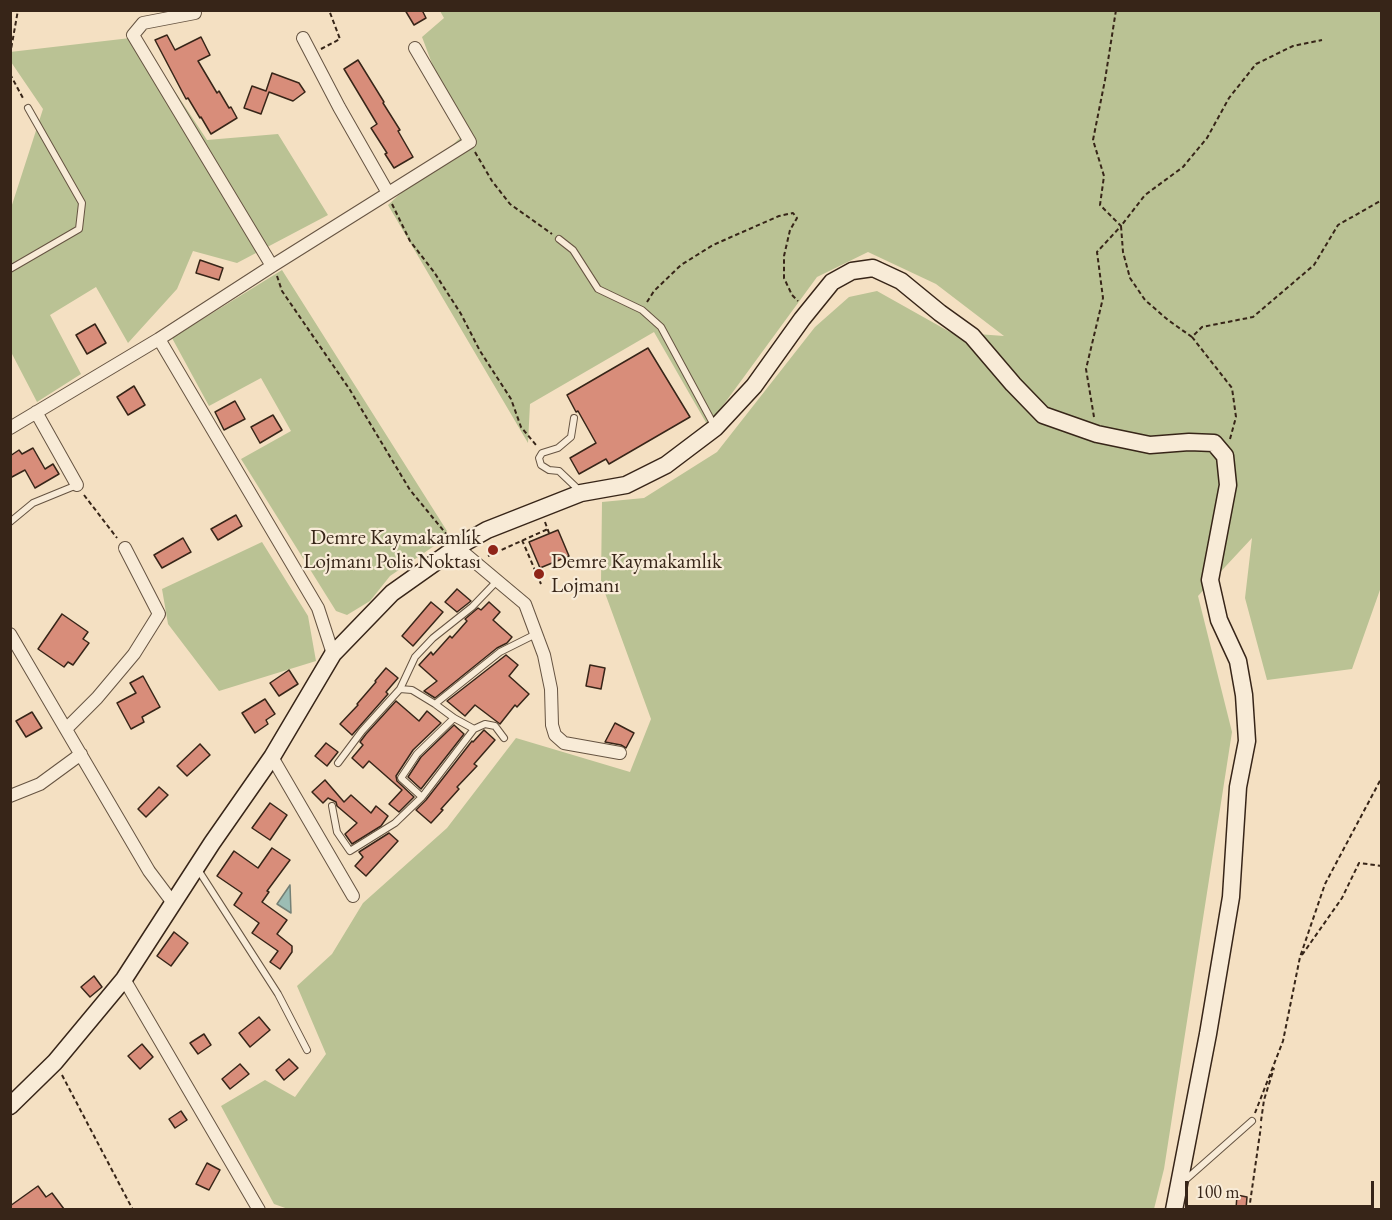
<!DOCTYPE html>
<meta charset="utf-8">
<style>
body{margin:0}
#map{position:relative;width:1392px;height:1220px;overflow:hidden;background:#f4e0c2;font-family:"EB Garamond",serif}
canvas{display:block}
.frame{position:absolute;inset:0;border:12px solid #372518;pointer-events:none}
.scale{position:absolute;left:1185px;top:1181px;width:189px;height:27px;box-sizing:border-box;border:3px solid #372518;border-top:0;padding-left:8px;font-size:18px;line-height:21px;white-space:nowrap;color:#372518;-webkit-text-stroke:4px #f8ebd7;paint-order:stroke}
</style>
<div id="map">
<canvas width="1392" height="1220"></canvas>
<div class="frame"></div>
<div class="scale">100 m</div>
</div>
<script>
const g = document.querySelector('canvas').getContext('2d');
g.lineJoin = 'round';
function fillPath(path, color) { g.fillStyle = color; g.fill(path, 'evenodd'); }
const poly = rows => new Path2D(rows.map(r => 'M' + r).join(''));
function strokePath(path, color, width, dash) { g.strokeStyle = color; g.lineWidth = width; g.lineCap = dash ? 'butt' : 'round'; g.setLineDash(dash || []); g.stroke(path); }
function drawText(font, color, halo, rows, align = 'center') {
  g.font = font + ' "EB Garamond",serif'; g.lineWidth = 4.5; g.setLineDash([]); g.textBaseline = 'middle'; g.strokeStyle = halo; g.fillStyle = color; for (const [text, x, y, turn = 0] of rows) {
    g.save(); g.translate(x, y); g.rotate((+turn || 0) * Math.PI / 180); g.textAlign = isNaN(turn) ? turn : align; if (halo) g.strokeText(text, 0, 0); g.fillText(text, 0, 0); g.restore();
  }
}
const green = poly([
 [440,11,1381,11,1381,587,1352,669,1267,680,1245,598,1252,538,1198,596,1232,732,1164,1169,1154,1209,288,1209,274,1204,221,1106,265,1080,295,1097,326,1054,297,986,332,954,363,903,447,828,516,738,630,772,651,719,601,582,602,502,644,498,717,452,815,327,849,297,877,291,950,332,1004,336,936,284,868,252,817,277,708,426,654,332,530,404,528,443,388,205,460,138,422,37,444,18],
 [139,37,207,140,278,134,328,215,237,263,193,251,177,289,128,343,96,287,50,315,81,374,37,402,11,352,10,211,43,109,11,62,10,52],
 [282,270,447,531,437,544,390,576,370,601,347,615,336,611,241,459,291,431,261,378,209,406,172,338],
 [262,542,308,616,316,661,219,691,168,624,162,589]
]);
const water = poly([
 [290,885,291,913,277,904,290,885]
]);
const building = poly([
 [405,10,422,10,426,18,414,25,405,10],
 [167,35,175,50,201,37,210,55,198,61,217,93,219,91,229,108,231,107,237,118,211,134,201,117,200,118,188,98,186,99,155,40,167,35],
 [358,60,384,102,383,103,400,130,398,131,413,157,394,168,385,154,387,153,371,128,377,124,344,69,358,60],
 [272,73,299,83,305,92,293,101,269,92,261,114,244,108,252,86,266,91,272,73],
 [200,260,223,268,219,280,196,273,200,260],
 [95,324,106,343,87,354,76,335,95,324],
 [648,348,690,417,609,464,606,459,579,474,570,458,596,443,578,411,576,412,567,395,648,348],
 [134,386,145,405,128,415,117,397,134,386],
 [235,401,245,419,224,430,215,412,235,401],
 [273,415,282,430,260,443,251,427,273,415],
 [33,448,45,469,53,464,59,474,35,488,25,470,10,478,10,456,19,450,22,454,33,448],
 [236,515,242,526,218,540,211,529,236,515],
 [558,530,569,556,540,568,529,542,558,530],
 [183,538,191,552,162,568,154,555,183,538],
 [457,589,471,601,457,612,445,602,457,589],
 [431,602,443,612,413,646,402,636,431,602],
 [489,602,500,612,493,620,512,637,507,643,497,648,435,698,424,691,437,681,419,665,431,652,433,655,450,636,452,638,467,621,465,619,478,608,481,610,489,602],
 [62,614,88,632,83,639,89,643,73,665,68,662,64,667,38,649,62,614],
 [506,655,518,665,509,676,529,694,517,707,515,705,500,724,475,705,465,716,447,701,506,655],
 [590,665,605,668,601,689,586,686,590,665],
 [386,668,398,678,386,692,388,694,352,735,340,724,358,705,357,704,376,682,375,681,386,668],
 [289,670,298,684,279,696,270,683,289,670],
 [143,676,160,707,142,717,144,722,131,729,117,703,136,693,130,683,143,676],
 [265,699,275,714,266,720,268,724,255,733,242,713,265,699],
 [396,701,419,721,427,711,441,723,413,750,396,776,397,781,414,797,399,812,389,804,402,790,369,761,363,768,352,758,363,745,360,742,366,734,396,701],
 [32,712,42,728,26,737,16,721,32,712],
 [615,723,634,733,626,748,621,745,605,742,615,723],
 [454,725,464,734,421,789,408,777,421,757,454,725],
 [484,730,495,740,474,764,477,766,457,787,459,789,441,809,443,810,431,823,416,810,426,800,472,741,473,742,484,730],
 [326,743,338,752,327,766,315,756,326,743],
 [200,744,210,755,187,776,177,766,200,744],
 [325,780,344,802,351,795,371,813,376,806,388,816,381,826,352,844,345,834,357,823,337,806,336,802,328,798,323,803,312,792,325,780],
 [159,787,168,795,146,817,138,809,159,787],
 [270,803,287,815,270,840,252,828,270,803],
 [389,833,398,841,366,876,355,866,363,857,359,852,389,833],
 [272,848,290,860,267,891,269,892,262,902,287,920,277,934,292,946,292,952,280,969,270,962,278,951,252,933,259,923,234,905,242,893,217,876,234,851,258,868,272,848],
 [174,932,188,943,171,966,157,956,174,932],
 [94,976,102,987,90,997,81,987,94,976],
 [259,1017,270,1030,250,1047,239,1033,259,1017],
 [204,1034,211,1045,198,1054,190,1043,204,1034],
 [142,1044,153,1057,140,1069,128,1056,142,1044],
 [289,1059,298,1068,284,1080,276,1070,289,1059],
 [240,1064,249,1074,230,1089,222,1079,240,1064],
 [181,1111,187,1120,175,1128,169,1119,181,1111],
 [207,1163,220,1170,209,1190,196,1184,207,1163],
 [38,1186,46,1197,52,1193,64,1209,10,1209,10,1206,38,1186],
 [1237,1195,1247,1197,1246,1209,1236,1209,1237,1195]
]);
const path = poly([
 [321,49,340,39,329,10],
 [10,55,18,10],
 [10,74,24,100],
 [475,152,492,181,510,204,552,234],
 [392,204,410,241,434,272,461,314,480,351,511,399,521,427,536,445],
 [277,276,282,291,350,390,410,490,448,536],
 [647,302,654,291,681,265,713,245,779,216,793,213,797,218,790,230,784,256,784,278,792,295,798,301],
 [1192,337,1168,320,1145,300,1130,278,1123,252,1121,226,1145,195,1183,167,1207,138,1229,98,1256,64,1293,46,1322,40],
 [1094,417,1086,369,1103,298,1097,252,1121,226,1100,205,1104,176,1093,140,1105,80,1116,10],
 [1230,439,1236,417,1232,388,1192,337,1202,327,1253,317,1314,265,1338,225,1382,200],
 [84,495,117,538],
 [545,522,549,533],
 [522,540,541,584],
 [488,556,548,529],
 [1302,955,1342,898,1359,863,1382,866],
 [62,1075,133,1210],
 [1255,1113,1283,1041,1300,957,1325,884,1382,777],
 [1261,1121,1264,1100,1274,1068],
 [1249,1210,1261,1126]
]);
const lane = poly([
 [559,239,573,250,598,289,642,310,661,327,715,427],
 [10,269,79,229,82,203,28,108],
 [574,418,571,437,558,448,542,453,539,458,541,465,549,470,559,471,581,492],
 [10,522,33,503,77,485],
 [435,704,500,652,536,634],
 [474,729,485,724,495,726,504,738],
 [338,763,362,731,400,689,415,657,433,638,472,607,497,581],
 [422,797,401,778,417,754,454,718],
 [332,806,337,832,350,851,395,823,422,797,474,729,454,718,435,704,412,690,400,689],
 [197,868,278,994,307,1050],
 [1183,1182,1252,1121]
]);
const street = poly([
 [195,13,143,23,133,35,272,266],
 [303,38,339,107,388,193],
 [36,412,77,485],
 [10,428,159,339],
 [457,547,525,604,544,655,551,689,552,725,555,735,564,743,620,753],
 [10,634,149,871,173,903],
 [333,654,318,608,159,339,272,266,470,142,415,48],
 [66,729,97,698,134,654,159,614,125,548],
 [272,757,353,896],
 [10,796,40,784,81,754],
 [124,979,259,1210]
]);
const secondary = poly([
 [10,1106,55,1062,124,979,212,843,272,757,333,654,392,593,457,547,487,530,581,493,626,485,666,465,715,428,754,386,802,319,832,282,852,271,873,268,901,281,940,313,972,336,1013,384,1043,415,1097,434,1150,445,1189,442,1214,443,1225,456,1228,485,1210,580,1219,620,1238,661,1244,695,1247,741,1238,787,1231,897,1208,1034,1174,1210]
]);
const markers = [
 [493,550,6,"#8f2418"],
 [539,574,6,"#8f2418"]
];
const poiNames = [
 ["Demre Kaymakamlık",481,538],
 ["Lojmanı Polis Noktası",481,562],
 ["Demre Kaymakamlık",551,562,"left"],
 ["Lojmanı",551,586,"left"]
];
fillPath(green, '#bac294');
fillPath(water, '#9cbdb4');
strokePath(water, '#748076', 1.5);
fillPath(building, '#d88d7a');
strokePath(building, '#372518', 1.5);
strokePath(lane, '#665442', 8);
strokePath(street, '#665442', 14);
strokePath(secondary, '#372518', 19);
strokePath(path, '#372518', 2, [4.5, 3]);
strokePath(lane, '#f8ebd7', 6);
strokePath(street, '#f8ebd7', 12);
strokePath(secondary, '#f8ebd7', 16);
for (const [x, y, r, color] of markers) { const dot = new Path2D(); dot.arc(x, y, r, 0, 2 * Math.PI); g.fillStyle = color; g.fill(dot); strokePath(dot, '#f8ebd7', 2); }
drawText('21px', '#372518', '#f8ebd7', poiNames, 'right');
</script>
